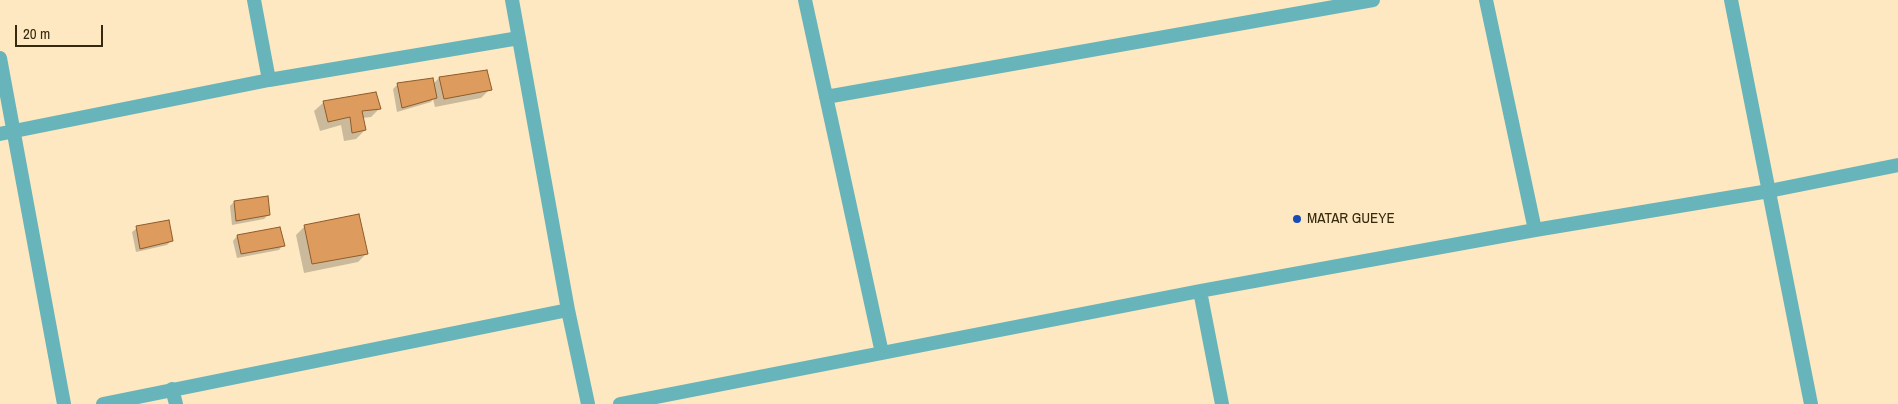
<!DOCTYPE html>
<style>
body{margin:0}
#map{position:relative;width:1898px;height:404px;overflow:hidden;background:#fde8c1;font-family:"Archivo Narrow",sans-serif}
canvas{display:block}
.scale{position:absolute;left:15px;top:25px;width:88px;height:22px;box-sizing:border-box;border:2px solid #37290e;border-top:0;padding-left:6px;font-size:15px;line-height:18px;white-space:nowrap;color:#37290e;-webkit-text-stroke:4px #fde8c1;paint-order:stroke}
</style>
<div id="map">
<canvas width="1898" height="404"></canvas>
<div class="scale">20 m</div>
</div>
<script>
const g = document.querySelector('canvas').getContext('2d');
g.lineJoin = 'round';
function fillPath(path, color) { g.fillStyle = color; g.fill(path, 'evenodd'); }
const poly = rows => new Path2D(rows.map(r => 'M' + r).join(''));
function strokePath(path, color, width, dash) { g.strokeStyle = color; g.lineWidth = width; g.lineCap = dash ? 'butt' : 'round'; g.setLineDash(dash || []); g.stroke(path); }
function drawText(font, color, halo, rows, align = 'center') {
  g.font = font + ' "Archivo Narrow",sans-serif'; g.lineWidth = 4.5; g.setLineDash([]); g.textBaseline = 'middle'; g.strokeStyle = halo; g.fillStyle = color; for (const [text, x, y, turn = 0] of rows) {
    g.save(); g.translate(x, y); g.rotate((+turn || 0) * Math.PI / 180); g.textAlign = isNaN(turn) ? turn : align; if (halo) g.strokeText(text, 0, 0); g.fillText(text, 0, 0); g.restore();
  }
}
const shadow = poly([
 [486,71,490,89,481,98,435,107,433,99,431,102,397,112,393,89,398,84,433,84,439,78],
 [375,93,380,108,371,117,362,118,365,130,356,139,344,141,341,125,320,131,314,111,323,103],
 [234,202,269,214,264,219,232,225,230,206],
 [305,226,367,253,358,262,304,273,296,235],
 [137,228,172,240,167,245,136,252,132,232],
 [237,236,283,245,279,250,237,258,233,241]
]);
const building = poly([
 [487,70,492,90,444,99,439,77,487,70],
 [433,78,437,98,402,108,397,83,433,78],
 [376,92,381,109,362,111,366,130,352,133,350,117,328,122,323,101,376,92],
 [268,196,270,215,236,221,234,201,268,196],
 [359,214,368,254,312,264,304,225,359,214],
 [169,220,173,241,140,249,136,226,169,220],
 [280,227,285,246,241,254,237,235,280,227]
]);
const minor = poly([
 [254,0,269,80],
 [512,0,568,310,588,404],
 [805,0,882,353],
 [1486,0,1535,230],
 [1731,0,1811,404],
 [0,58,64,404],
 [826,97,1373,0],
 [0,134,269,80,519,38],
 [1200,291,1222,404],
 [172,389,176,404],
 [103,404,568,310],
 [620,404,1200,291,1535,230,1769,191,1898,165]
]);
const markers = [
 [1297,219,5,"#164cb8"]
];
const poiNames = [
 ["MATAR GUEYE",1307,219]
];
fillPath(shadow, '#0003');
fillPath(building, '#de9b5e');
strokePath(building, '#8e5b2a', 1);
strokePath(minor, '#67b4ba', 14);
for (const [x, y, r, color] of markers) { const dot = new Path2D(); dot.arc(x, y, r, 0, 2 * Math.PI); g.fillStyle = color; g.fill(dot); strokePath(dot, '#fde8c1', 2); }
drawText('15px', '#37290e', '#fde8c1', poiNames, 'left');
</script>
